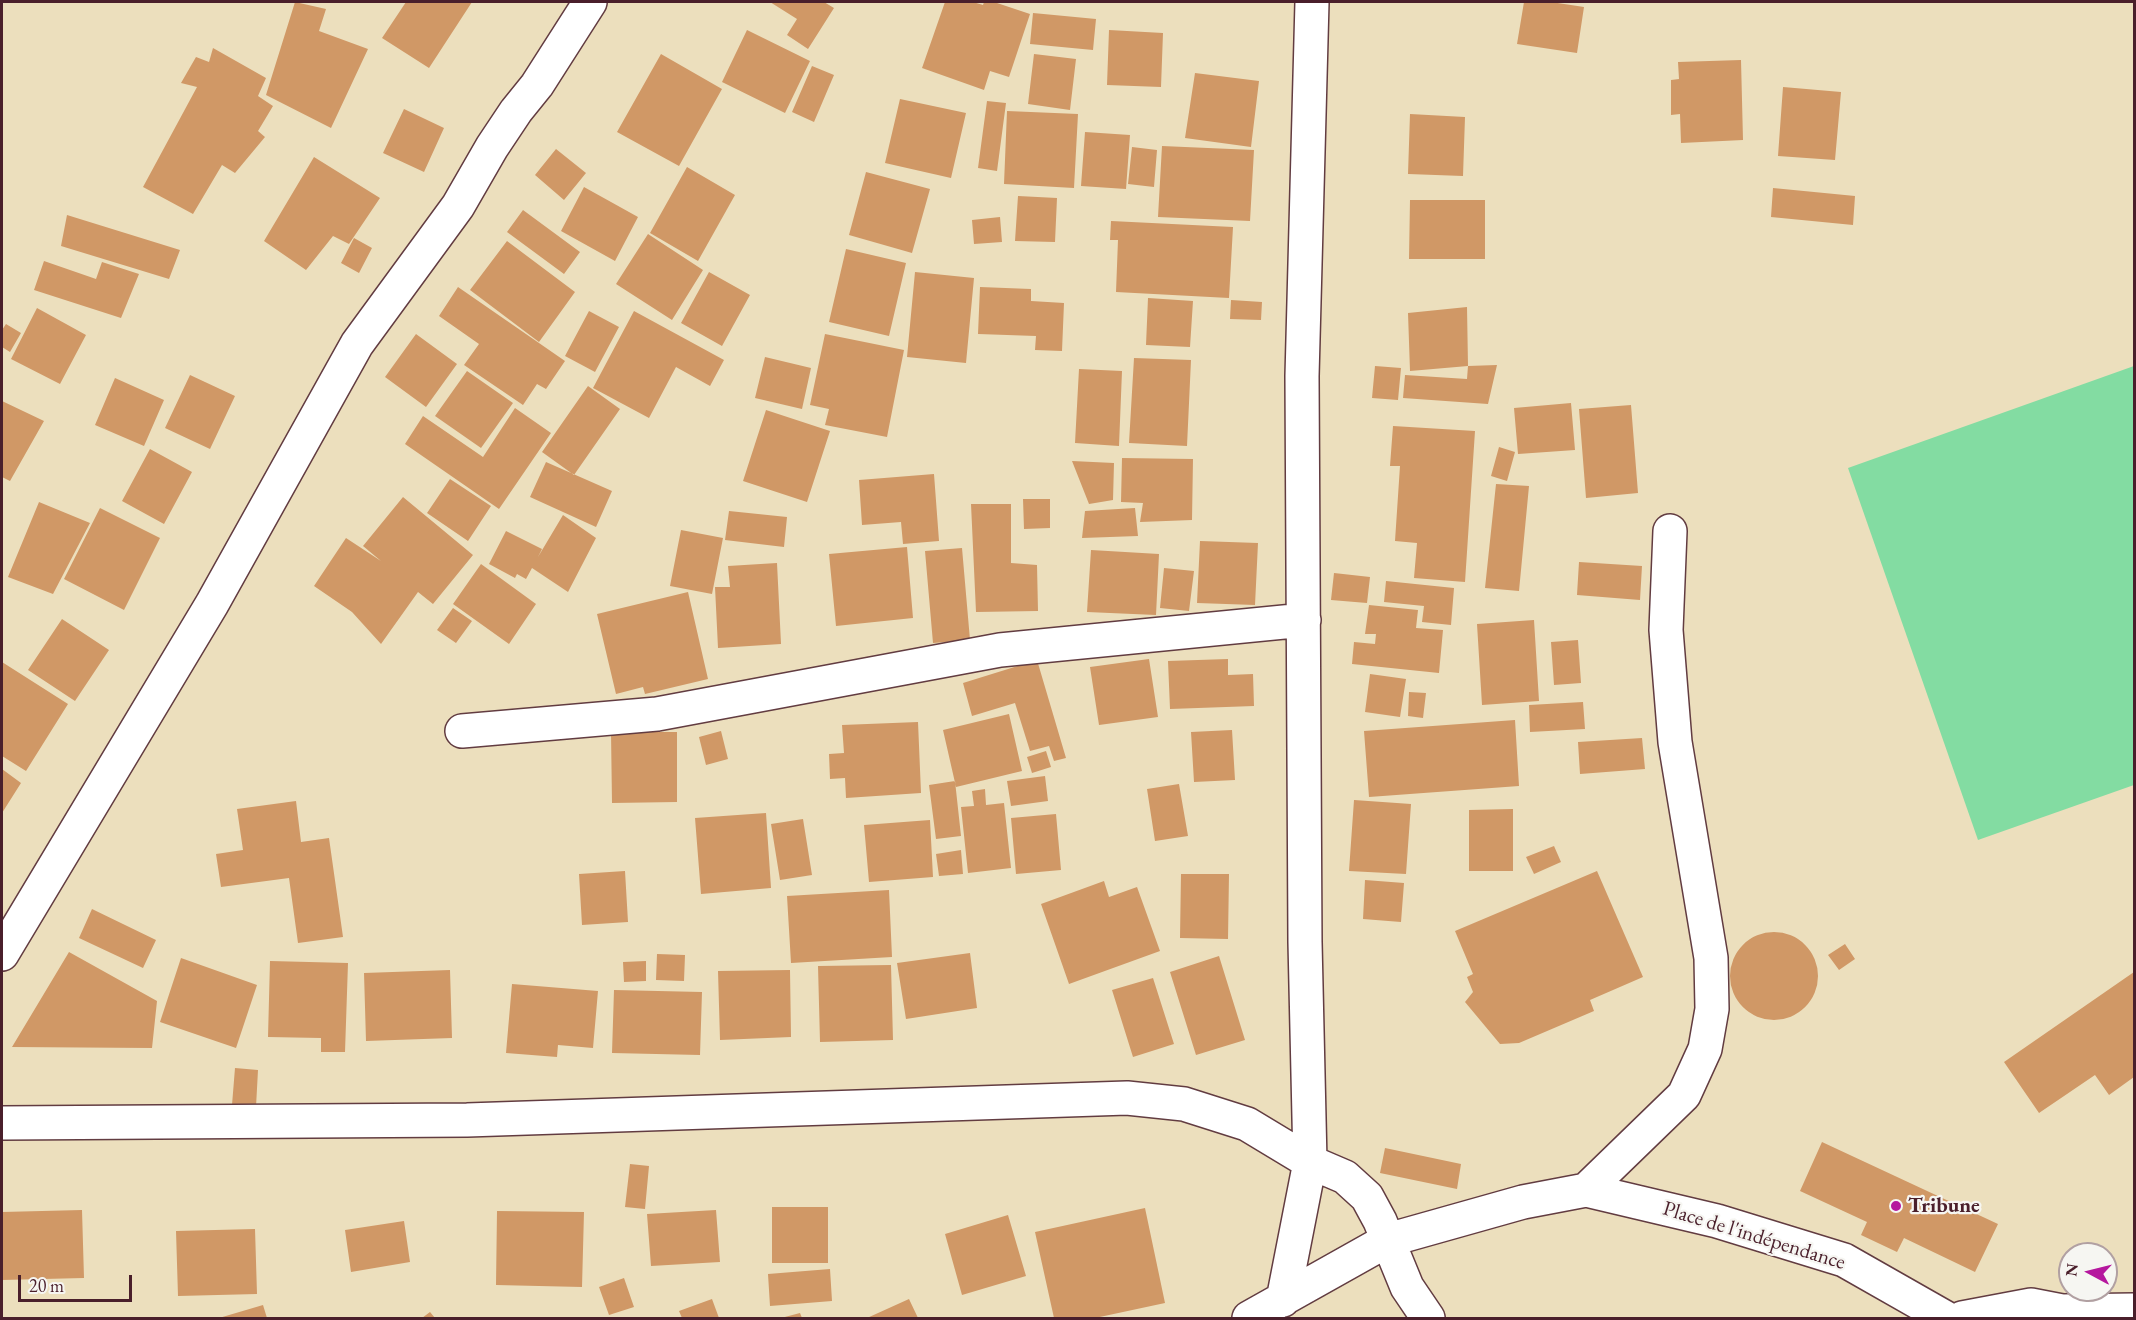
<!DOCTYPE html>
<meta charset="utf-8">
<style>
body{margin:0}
#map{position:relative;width:2136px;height:1320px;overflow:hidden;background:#ecdfbd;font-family:"EB Garamond",serif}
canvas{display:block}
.frame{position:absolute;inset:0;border:3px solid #4a1f2b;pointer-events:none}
.north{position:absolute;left:2058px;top:1242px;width:60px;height:60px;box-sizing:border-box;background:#f6f6f2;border:2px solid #b1a0a2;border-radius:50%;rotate:277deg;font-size:16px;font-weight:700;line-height:24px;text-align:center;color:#4a1f2b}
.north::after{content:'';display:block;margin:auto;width:21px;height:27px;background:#b5179e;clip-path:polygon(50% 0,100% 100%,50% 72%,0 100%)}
.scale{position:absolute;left:18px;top:1275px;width:114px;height:27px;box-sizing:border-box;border:3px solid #4a1f2b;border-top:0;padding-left:8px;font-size:18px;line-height:21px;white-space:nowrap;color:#4a1f2b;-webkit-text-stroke:4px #f6f6f2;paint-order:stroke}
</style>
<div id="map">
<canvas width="2136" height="1320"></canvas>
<div class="frame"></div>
<div class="north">N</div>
<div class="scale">20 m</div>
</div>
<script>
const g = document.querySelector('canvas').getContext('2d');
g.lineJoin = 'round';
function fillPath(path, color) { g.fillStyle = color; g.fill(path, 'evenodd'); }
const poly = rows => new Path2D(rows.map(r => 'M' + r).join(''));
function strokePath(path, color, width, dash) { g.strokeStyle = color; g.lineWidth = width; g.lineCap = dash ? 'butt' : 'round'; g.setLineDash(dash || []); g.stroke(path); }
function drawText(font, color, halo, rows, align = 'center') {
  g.font = font + ' "EB Garamond",serif'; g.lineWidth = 4.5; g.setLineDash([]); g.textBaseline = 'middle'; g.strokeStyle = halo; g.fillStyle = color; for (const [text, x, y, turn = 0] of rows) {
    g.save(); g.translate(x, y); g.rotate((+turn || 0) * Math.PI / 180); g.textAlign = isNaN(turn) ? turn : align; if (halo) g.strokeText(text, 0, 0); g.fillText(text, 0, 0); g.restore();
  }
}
const green = poly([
 [2134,366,2134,785,1978,840,1848,468]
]);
const building = poly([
 [295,2,326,9,319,31,368,49,331,128,266,95],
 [406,2,472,2,429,68,382,38],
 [770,2,824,2,834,8,808,49,787,35,797,19],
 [945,2,973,2,983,5,984,2,994,2,1030,14,1009,77,990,71,984,90,922,68],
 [1524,2,1551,2,1584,7,1577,53,1517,44],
 [1033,13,1096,19,1093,50,1030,44],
 [747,30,810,61,785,113,722,82],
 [1109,30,1163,33,1161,87,1107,85],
 [213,48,266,78,258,96,273,106,258,131,265,137,235,173,222,165,193,214,143,187,197,87,181,83,196,57,209,62],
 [661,54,722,89,679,166,617,132],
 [1034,54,1076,59,1070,110,1028,104],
 [1741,60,1743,140,1681,143,1680,114,1671,115,1671,80,1679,79,1678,62],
 [812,66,834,75,814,122,792,112],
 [1195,73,1259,81,1251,147,1185,138],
 [1783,87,1841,92,1835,160,1778,156],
 [900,99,966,113,951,178,885,163],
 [987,101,1006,103,997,171,978,168],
 [404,109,444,128,424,172,383,153],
 [1007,111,1078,114,1074,188,1004,184],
 [1410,114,1465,117,1463,176,1408,174],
 [1085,132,1130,135,1126,189,1081,186],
 [1162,146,1254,150,1250,221,1158,217],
 [1132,147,1157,150,1154,187,1128,184],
 [556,149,586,173,564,200,535,175],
 [314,157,380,198,349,244,333,236,306,270,264,241],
 [687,167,735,195,698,261,650,233],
 [866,172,930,189,912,253,849,235],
 [584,187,638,217,615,261,561,231],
 [1773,188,1855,196,1853,225,1771,217],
 [1018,196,1057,198,1055,242,1015,241],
 [1410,200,1485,200,1485,259,1409,259],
 [523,210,580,252,564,274,507,232],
 [67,215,180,250,169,279,61,246],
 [1000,217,1002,242,974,244,972,220],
 [1111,221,1233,227,1229,298,1116,292,1118,240,1110,240],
 [648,234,703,270,672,320,616,284],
 [354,238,372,248,359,273,341,263],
 [507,241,575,292,539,342,470,290],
 [846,249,906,263,889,336,829,322],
 [44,261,96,279,102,262,139,274,121,318,34,290],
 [709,272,750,295,722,346,681,323],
 [915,272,974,278,966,363,907,357],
 [458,287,565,361,546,389,537,384,523,405,464,365,479,344,439,316],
 [980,287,1031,289,1031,301,1064,303,1062,351,1035,350,1036,336,978,334],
 [1148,298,1193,301,1190,347,1146,345],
 [1231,300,1262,302,1261,320,1230,319],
 [1467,307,1468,366,1410,371,1408,313],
 [37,308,86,335,60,384,11,359],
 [589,311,619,327,595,372,565,356],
 [634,311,724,360,710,386,676,367,649,418,593,388],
 [6,324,21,333,10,352,2,347,2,330],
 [416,334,457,364,426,407,385,377],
 [825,334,904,350,887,437,825,425,829,409,810,405],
 [765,357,811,368,802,409,755,398],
 [1134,358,1191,360,1187,446,1129,443],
 [1497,365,1488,404,1403,398,1405,375,1467,379,1468,366],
 [1375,366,1401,368,1398,400,1372,398],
 [1079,369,1122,371,1119,446,1075,443],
 [467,371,513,403,481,448,435,416],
 [190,375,235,396,210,449,165,428],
 [115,378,164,400,144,446,95,425],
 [588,386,620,409,574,475,542,452],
 [2,401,44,421,10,481,2,477],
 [1571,403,1575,450,1518,454,1514,408],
 [1631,405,1638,493,1586,498,1579,409],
 [515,408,551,433,499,509,405,444,423,416,483,457],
 [766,410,830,431,807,502,743,481],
 [1393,426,1475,431,1465,582,1414,578,1417,543,1395,541,1400,466,1390,466],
 [1499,447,1515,452,1507,481,1491,476],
 [150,449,192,472,164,524,122,501],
 [1122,458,1193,459,1192,520,1140,522,1143,503,1121,502],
 [1072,461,1114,463,1113,500,1089,504],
 [546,462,612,491,596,527,530,497],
 [934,474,939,541,903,544,901,522,862,525,859,480],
 [450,479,491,506,468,541,427,513],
 [1496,484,1529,486,1519,591,1485,588],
 [403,497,473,555,433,604,418,592,381,644,352,612,314,586,346,538,381,561,363,546],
 [1023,499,1050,499,1050,528,1024,529],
 [39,502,90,523,53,594,8,577],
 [971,504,1011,504,1011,563,1037,565,1038,611,976,612],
 [100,508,160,538,124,610,64,579],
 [1135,508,1138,536,1082,538,1085,511],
 [729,511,787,517,784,547,725,540],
 [563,515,596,538,568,592,532,568,526,579,517,574,515,578,489,564,506,531,542,549,538,557],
 [681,530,723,538,712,594,670,586],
 [1200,541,1258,543,1255,605,1197,603],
 [907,547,913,618,836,626,829,554],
 [962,548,970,640,933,643,925,551],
 [1091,550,1159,554,1156,615,1087,612],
 [1579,562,1642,566,1640,600,1577,595],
 [777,563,781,644,718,648,715,587,730,587,728,566],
 [481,564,536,604,509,644,453,604],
 [1164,568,1194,571,1189,611,1160,608],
 [1334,573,1370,577,1367,603,1331,600],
 [1386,581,1454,588,1451,625,1422,622,1424,606,1384,602],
 [688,592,708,679,645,694,643,687,616,694,597,614],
 [1369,605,1418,610,1416,628,1443,630,1439,673,1352,664,1354,642,1375,644,1376,634,1365,634],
 [453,608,472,621,456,643,437,630],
 [62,619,109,650,75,701,28,670],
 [1534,620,1539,701,1482,705,1477,624],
 [1578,640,1581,683,1554,685,1551,642],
 [1149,659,1158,717,1099,725,1090,667],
 [1228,659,1228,675,1253,674,1254,706,1170,709,1168,661],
 [1037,660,1066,758,1054,761,1049,746,1030,751,1015,703,972,716,963,683],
 [2,662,68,704,26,771,2,756],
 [1370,674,1406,679,1400,717,1365,712],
 [1409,692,1426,693,1423,718,1408,716],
 [1583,702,1585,729,1530,732,1529,705],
 [1009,714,1022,771,956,787,943,730],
 [1515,720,1519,786,1369,797,1364,731],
 [918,722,921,793,846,798,845,778,830,779,829,754,844,753,842,725],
 [1232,730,1235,780,1194,782,1191,732],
 [721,731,728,759,706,765,699,737],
 [611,732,677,732,677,802,612,803],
 [1642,738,1645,769,1580,774,1578,742],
 [1046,751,1051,767,1032,773,1027,757],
 [2,769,21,783,2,813],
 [1045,776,1048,801,1011,806,1007,781],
 [955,781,961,836,936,839,929,785],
 [1179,784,1188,836,1155,841,1147,789],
 [985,789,986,805,1004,803,1011,868,968,873,961,807,974,806,972,791],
 [1354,800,1411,804,1406,874,1349,871],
 [296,801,301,842,329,838,343,937,298,943,289,878,221,887,216,854,243,850,237,809],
 [1513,809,1513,871,1469,871,1469,810],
 [766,813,771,888,701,894,695,818],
 [1056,814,1061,870,1016,874,1011,818],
 [803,819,812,875,780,880,771,824],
 [930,820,933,877,869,882,864,825],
 [1554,846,1561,862,1534,874,1526,857],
 [961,850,963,874,939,876,936,854],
 [625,871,628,922,582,925,579,874],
 [1597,871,1643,977,1590,1000,1594,1011,1519,1043,1500,1044,1465,1002,1473,992,1467,977,1473,974,1455,931],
 [1181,874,1229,874,1228,939,1180,938],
 [1365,880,1404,883,1401,922,1363,919],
 [1104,881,1109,897,1137,887,1160,951,1069,984,1041,904],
 [889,890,892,957,791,963,787,896],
 [92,909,156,940,143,968,79,938],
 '1730 976a44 44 0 1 1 88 0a44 44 0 1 1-88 0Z',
 [1845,944,1855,959,1839,970,1828,955],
 [69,952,157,1001,152,1048,12,1047],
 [970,953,977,1008,906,1019,897,963],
 [657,954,685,955,684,981,656,980],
 [1219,956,1245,1040,1196,1055,1170,972],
 [181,958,257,985,236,1048,160,1022],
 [270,961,348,963,345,1052,321,1052,321,1038,268,1037],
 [646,961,646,981,624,982,623,962],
 [891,965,893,1040,820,1042,818,966],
 [450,970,452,1038,366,1041,364,973],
 [790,970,791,1037,720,1040,718,971],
 [2134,972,2134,1077,2109,1095,2095,1075,2039,1113,2004,1062],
 [1153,978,1174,1044,1133,1057,1112,990],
 [512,984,598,991,593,1048,558,1045,557,1057,506,1053],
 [614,990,702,992,700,1055,612,1053],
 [235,1068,258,1070,256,1107,232,1105],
 [1822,1142,1998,1224,1975,1272,1904,1238,1897,1252,1861,1235,1867,1222,1800,1191],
 [1385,1148,1461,1164,1457,1189,1380,1173],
 [630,1164,649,1166,645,1209,625,1207],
 [772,1207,828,1207,828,1263,772,1263],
 [1145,1208,1165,1303,1095,1318,1054,1318,1035,1232],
 [82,1210,84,1278,2,1280,2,1212],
 [716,1210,720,1262,651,1266,647,1214],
 [497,1211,584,1212,582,1287,496,1285],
 [1008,1215,1026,1276,962,1295,945,1234],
 [404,1221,410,1262,351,1272,345,1230],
 [255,1229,257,1294,178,1296,176,1231],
 [830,1269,832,1301,770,1306,768,1274],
 [624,1278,634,1307,609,1315,599,1287],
 [712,1299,719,1318,682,1318,679,1311],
 [909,1299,918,1318,867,1318],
 [263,1305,267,1318,219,1318],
 [430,1312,435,1318,422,1318],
 [800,1313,802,1318,781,1318]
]);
const street = poly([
 [462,731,657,714,1000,650,1304,620],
 [2,954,212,604,357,344,458,206,492,147,516,111,537,85,590,2],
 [2,1123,467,1120,1127,1098,1184,1104,1247,1124,1310,1162,1345,1177,1367,1197,1380,1221,1407,1287,1428,1318],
 [1586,1190,1717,1221,1844,1260,1946,1318],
 [1283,1300,1310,1162,1305,942,1302,376,1312,2],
 [1249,1318,1388,1240,1523,1202,1586,1190,1684,1095,1705,1049,1712,1009,1711,958,1675,742,1666,630,1670,531],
 [1962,1318,2031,1305,2062,1311,2134,1310]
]);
const markers = [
 [1896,1206,6,"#b5179e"]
];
const poiNames = [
 ["Tribune",1908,1206]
];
const streetNames = [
 ["Place de l'indépendance",1754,1236,17]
];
fillPath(green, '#83dca2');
fillPath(building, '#d09866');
strokePath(street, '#623c41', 36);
strokePath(street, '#fff', 33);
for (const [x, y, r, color] of markers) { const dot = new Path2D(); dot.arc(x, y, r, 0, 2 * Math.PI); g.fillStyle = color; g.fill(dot); strokePath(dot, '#f6f6f2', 2); }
drawText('bold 21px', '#4a1f2b', '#f6f6f2', poiNames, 'left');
drawText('21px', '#4a1f2b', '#f6f6f2', streetNames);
</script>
